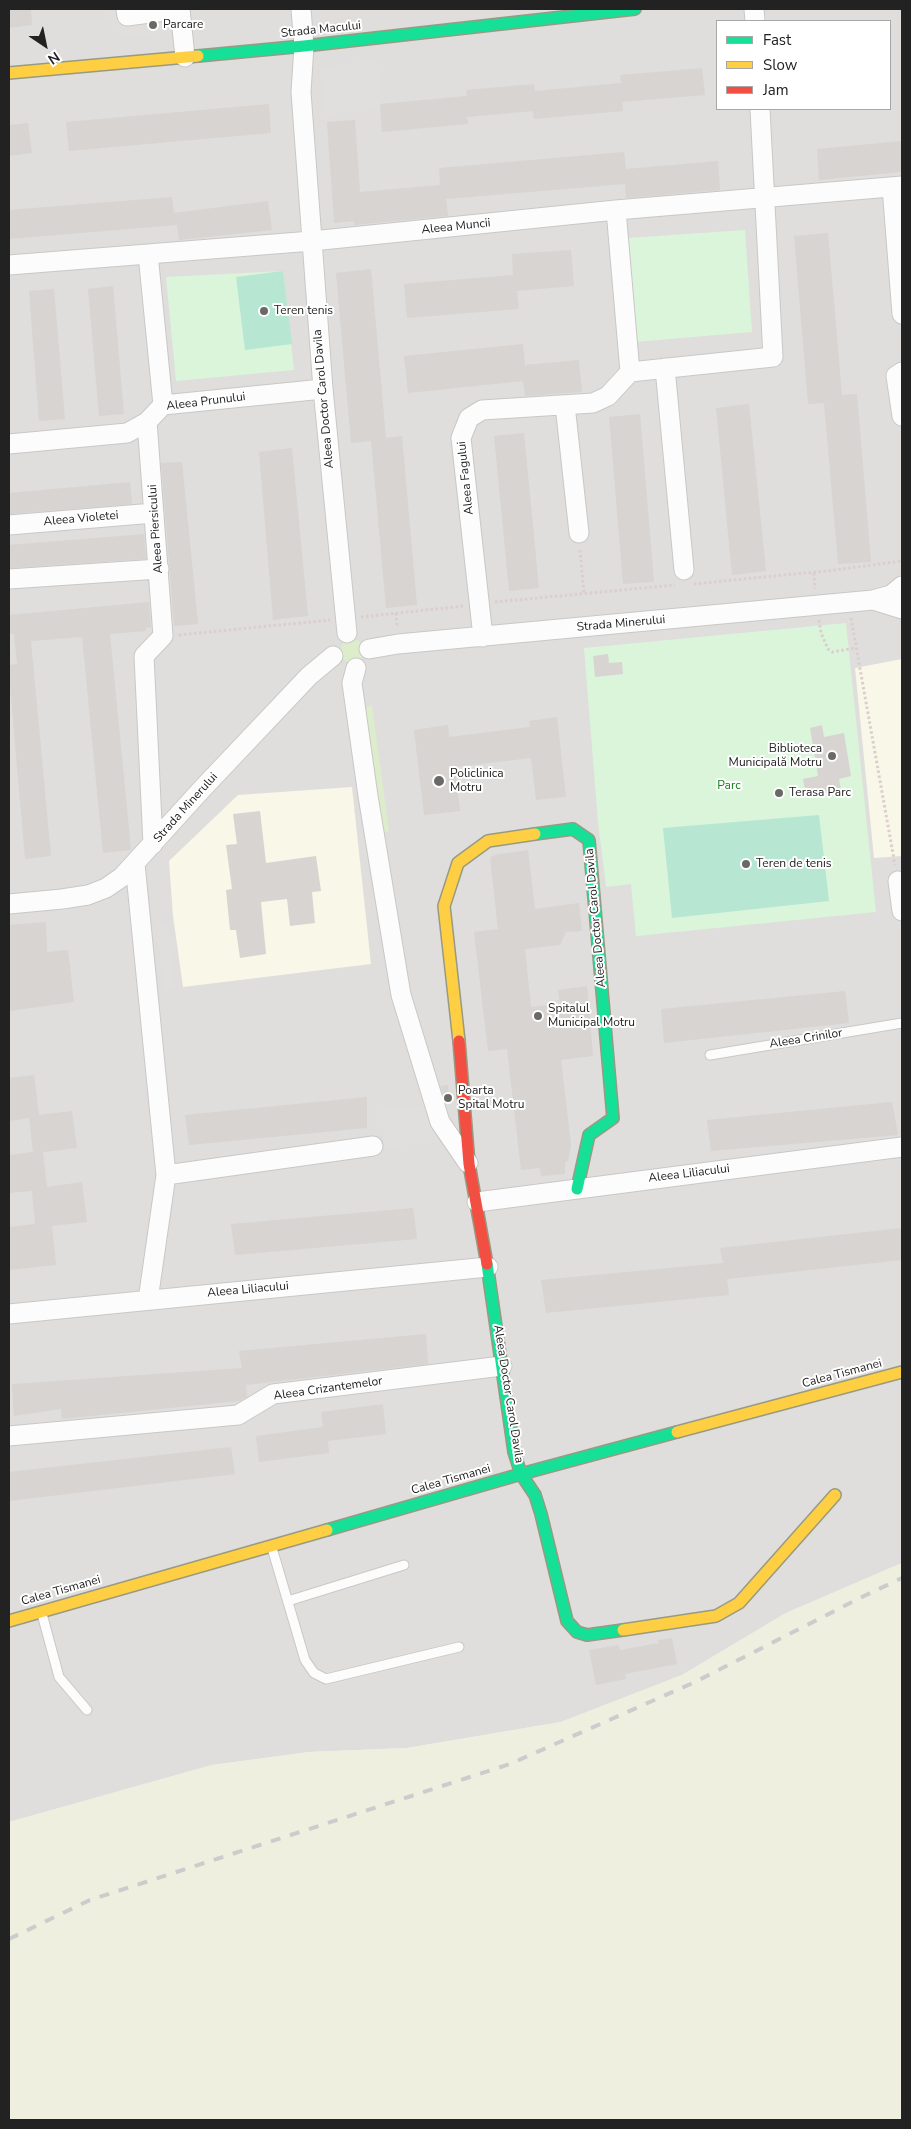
<!DOCTYPE html>
<meta charset="utf-8">
<style>
body{margin:0}
#map{position:relative;width:911px;height:2129px;overflow:hidden;background:#f0eeeb;font-family:"Nunito Sans",sans-serif}
canvas{display:block}
.frame{position:absolute;inset:0;border:10px solid #222;pointer-events:none}
.legend{position:absolute;left:716px;top:20px;width:175px;height:90px;box-sizing:border-box;background:#fff;border:1px solid #a7a7a7;margin:0;padding:6px 9px;list-style:none;font-size:15px;color:#222}
.legend li{display:flex;align-items:center;gap:10px;height:25px}
.legend b{width:25px;border:1px solid #a7a7a7}
.north{position:absolute;left:20px;top:20px;width:50px;height:50px;-webkit-text-stroke:4px #fff;paint-order:stroke;rotate:146deg;font-size:14px;font-weight:700;line-height:20px;text-align:center;color:#222}
.north::after{content:'';display:block;margin:auto;width:18px;height:22px;background:#222;clip-path:polygon(50% 0,100% 100%,50% 72%,0 100%)}
</style>
<div id="map">
<canvas width="911" height="2129"></canvas>
<div class="frame"></div>
<ul class="legend">
<li><b style="height:6px;background:#16e098"></b>Fast</li>
<li><b style="height:6px;background:#ffcf43"></b>Slow</li>
<li><b style="height:6px;background:#f24e42"></b>Jam</li>
</ul>
<div class="north">N</div>
</div>
<script>
const g = document.querySelector('canvas').getContext('2d');
g.lineJoin = 'round';
function fillPath(path, color) { g.fillStyle = color; g.fill(path, 'evenodd'); }
const poly = rows => new Path2D(rows.map(r => 'M' + r).join(''));
function strokePath(path, color, width, dash) { g.strokeStyle = color; g.lineWidth = width; g.lineCap = dash ? 'butt' : 'round'; g.setLineDash(dash || []); g.stroke(path); }
function drawText(font, color, halo, rows, align = 'center') {
  g.font = font + ' "Nunito Sans",sans-serif'; g.lineWidth = 4; g.setLineDash([]); g.textBaseline = 'middle'; g.strokeStyle = halo; g.fillStyle = color; for (const [text, x, y, turn = 0] of rows) {
    g.save(); g.translate(x, y); g.rotate((+turn || 0) * Math.PI / 180); g.textAlign = isNaN(turn) ? turn : align; if (halo) g.strokeText(text, 0, 0); g.fillText(text, 0, 0); g.restore();
  }
}
const residential = poly([
 [9,9,902,9,902,1563,786,1613,682,1675,561,1722,407,1748,309,1752,212,1765,9,1822],
 [717,21,890,21,890,109,717,109]
]);
const education = poly([
 [902,659,902,856,874,858,855,668],
 [352,787,371,964,183,987,173,916,169,861,238,795]
]);
const farmland = poly([
 [902,1563,902,2120,9,2120,9,1822,212,1765,309,1752,407,1748,561,1722,682,1675,786,1613]
]);
const grass = poly([
 '340 651a12 12 0 1 1 24 0a12 12 0 1 1-24 0Z',
 [372,706,389,831,381,833,362,707]
]);
const park = poly([
 [745,230,752,332,635,342,628,238],
 [283,271,294,370,176,381,166,277],
 [846,623,876,912,636,936,631,884,606,887,598,822,584,648]
]);
const pitch = poly([
 [283,271,292,344,245,350,236,277],
 [819,815,829,901,672,918,663,828]
]);
const parking = poly([
 [105,9,199,9,200,14,187,16,187,29,120,38,118,20,106,21],
 [377,61,380,109,324,114,320,67],
 [156,921,167,922,174,989,164,990],
 [382,1106,430,1106,438,1142,384,1147]
]);
const building = poly([
 [9,9,31,9,32,25,9,28],
 [702,68,705,95,622,102,623,111,534,119,533,111,467,117,468,124,382,132,380,104,467,96,466,90,534,84,535,91,621,83,620,75],
 [269,104,271,133,69,151,66,122],
 [355,120,360,192,440,185,439,168,624,152,626,169,718,161,720,190,626,198,625,184,446,199,448,216,354,225,354,221,334,223,327,122],
 [28,123,32,153,9,156,9,125],
 [902,141,902,172,819,180,817,149],
 [172,197,174,213,268,201,272,230,179,240,177,225,9,239,9,210],
 [828,233,842,395,857,394,871,562,838,564,824,403,808,404,794,236],
 [571,250,574,286,517,291,519,309,407,318,404,284,513,275,512,254],
 [371,269,386,438,402,436,417,605,386,608,371,441,351,443,336,273],
 [113,286,124,414,99,416,88,289],
 [54,289,65,419,39,421,29,291],
 [523,344,525,365,579,360,582,392,525,396,523,381,408,393,404,356],
 [749,404,766,571,732,575,716,408],
 [640,414,654,582,623,584,609,417],
 [524,433,539,588,509,591,494,436],
 [292,448,308,616,273,620,259,452],
 [182,462,198,624,174,626,161,463],
 [130,482,132,504,9,514,9,493],
 [144,534,146,559,10,568,9,545],
 [149,602,151,627,146,628,146,631,110,634,131,850,103,853,82,637,31,641,51,856,25,859,9,674,9,665,17,664,14,634,9,634,9,615],
 [608,654,609,663,622,662,623,674,595,677,593,656],
 [557,717,566,797,536,800,531,758,455,767,460,811,424,815,414,730,448,725,449,737,530,727,529,721],
 [822,725,824,737,844,733,851,776,839,779,841,790,806,796,803,779,818,776,810,728],
 [260,811,266,863,316,856,321,891,312,892,315,923,290,926,287,899,261,902,266,954,240,958,236,930,230,930,226,890,232,889,226,845,237,844,233,814],
 [528,850,535,909,579,903,582,931,566,932,560,945,525,949,531,1007,560,1004,558,990,587,986,593,1056,561,1060,571,1145,568,1161,565,1162,565,1174,541,1176,540,1168,521,1170,507,1049,488,1051,474,932,498,929,490,858,494,855],
 [46,922,47,952,68,950,74,1002,9,1011,9,925],
 [845,991,849,1023,664,1043,661,1009],
 [34,1075,39,1115,72,1111,77,1148,43,1152,47,1187,82,1182,87,1222,52,1226,56,1265,9,1270,9,1227,35,1224,32,1191,9,1193,9,1155,33,1152,29,1118,9,1121,9,1078],
 [448,1085,449,1103,446,1104,441,1086],
 [367,1097,367,1128,189,1145,185,1115],
 [892,1102,898,1135,711,1151,707,1120],
 [413,1208,417,1239,235,1255,231,1224],
 [902,1228,902,1260,727,1279,729,1295,546,1313,541,1280,723,1263,720,1248],
 [426,1334,428,1364,246,1385,247,1397,239,1401,62,1419,61,1409,14,1416,12,1384,242,1368,239,1351],
 [383,1404,386,1434,328,1441,329,1453,259,1462,256,1436,323,1427,321,1412],
 [231,1447,235,1474,9,1501,9,1472],
 [672,1638,677,1664,625,1674,626,1679,596,1685,589,1650,619,1645,620,1650,659,1643,658,1640]
]);
const path = poly([
 [580,550,584,594],
 [814,573,815,589],
 [694,584,835,570,902,561],
 [495,602,675,585],
 [396,613,397,627],
 [361,617,464,606],
 [851,618,895,865],
 [819,620,821,633,828,649,832,652,856,648],
 [179,635,330,620]
]);
const lane = poly([
 [710,1055,902,1023],
 [272,1548,305,1660,314,1673,326,1679,459,1647],
 [288,1601,404,1565],
 [42,1614,59,1677,87,1710]
]);
const street = poly([
 [126,9,127,16,180,9],
 [180,9,185,57],
 [301,9,304,46,301,92,323,389,347,633],
 [754,9,755,21],
 [892,187,902,314],
 [148,254,163,405],
 [9,265,312,241,616,210,902,186],
 [665,368,684,570],
 [630,372,773,357,760,109],
 [902,372,896,376,902,416],
 [565,405,579,533],
 [147,422,163,636,144,656,153,844],
 [9,444,127,433,147,422,163,405,323,389],
 [9,525,154,513],
 [9,579,159,569],
 [873,600,902,609],
 [483,637,461,438,469,418,482,410,593,403,608,396,630,372,616,210],
 [369,649,398,644,873,600,891,595,902,586],
 [356,668,352,683,368,796,401,995,440,1122,468,1163],
 [135,864,166,1175,148,1300],
 [898,881,902,911],
 [9,904,62,899,88,895,106,888,122,877,202,789,309,676,333,656],
 [166,1175,373,1146],
 [477,1202,902,1147],
 [9,1314,488,1267],
 [9,1436,238,1415,273,1394,502,1366]
]);
const fast = poly([
 [198,56,304,46,635,9],
 [535,834,573,829,589,840,613,1118,589,1135,577,1189],
 [487,1264,514,1452,521,1474,535,1495,541,1514,567,1621,577,1632,587,1635,623,1630],
 [327,1530,521,1474,677,1432]
]);
const slow = poly([
 [9,73,198,56],
 [459,1041,444,906,458,863,488,841,535,834],
 [677,1432,902,1372],
 [9,1621,327,1530],
 [623,1630,716,1616,739,1603,835,1495]
]);
const jam = poly([
 [459,1041,469,1164,487,1264]
]);
const rail = poly([
 [9,1939,90,1900,510,1764,695,1682,864,1596,902,1578]
]);
const markers = [
 [153,25,5,"#6a6968"],
 [264,311,5,"#6a6968"],
 [832,756,5,"#6a6968"],
 [439,781,6,"#6a6968"],
 [779,793,5,"#6a6968"],
 [746,864,5,"#6a6968"],
 [538,1016,5,"#6a6968"],
 [448,1098,5,"#6a6968"]
];
const poiNames = [
 ["Parcare",163,25],
 ["Teren tenis",274,311],
 ["Biblioteca",822,749,"right"],
 ["Municipală Motru",822,763,"right"],
 ["Policlinica",450,774],
 ["Motru",450,788],
 ["Terasa Parc",789,793],
 ["Teren de tenis",756,864],
 ["Spitalul",548,1009],
 ["Municipal Motru",548,1023],
 ["Poarta",458,1091],
 ["Spital Motru",458,1105]
];
const streetNames = [
 ["Strada Macului",321,30,-6],
 ["Aleea Muncii",456,227,-6],
 ["Aleea Doctor Carol Davila",324,399,-95],
 ["Aleea Prunului",206,402,-7],
 ["Aleea Fagului",466,478,-96],
 ["Aleea Violetei",81,519,-5],
 ["Aleea Piersicului",156,529,-94],
 ["Strada Minerului",621,624,-5],
 ["Strada Minerului",186,808,-48],
 ["Aleea Doctor Carol Davila",596,918,-95],
 ["Aleea Crinilor",806,1039,-9],
 ["Aleea Liliacului",689,1174,-7],
 ["Aleea Liliacului",248,1290,-5],
 ["Calea Tismanei",842,1374,-15],
 ["Aleea Crizantemelor",328,1389,-8],
 ["Aleea Doctor Carol Davila",508,1394,81],
 ["Calea Tismanei",451,1480,-16],
 ["Calea Tismanei",61,1591,-16]
];
const parkNames = [
 ["Parc",729,786]
];
fillPath(residential, '#dfdedc');
fillPath(education, '#f8f7e8');
fillPath(farmland, '#efefdf');
fillPath(grass, '#ddeccb');
fillPath(park, '#daf5da');
fillPath(pitch, '#b7e6d2');
fillPath(parking, '#e0dfde');
fillPath(building, '#d7d4d2');
strokePath(lane, '#c9c8c7', 11);
strokePath(street, '#c9c8c7', 21);
strokePath(fast, '#999a82', 14);
strokePath(slow, '#999a82', 14);
strokePath(jam, '#999a82', 14);
strokePath(path, '#dccecd', 3, [2.5, 2.5]);
strokePath(lane, '#fdfcfc', 9);
strokePath(street, '#fdfcfc', 19);
strokePath(fast, '#16e098', 11);
strokePath(slow, '#ffcf43', 11);
strokePath(jam, '#f24e42', 11);
strokePath(rail, '#ccc', 4, [10, 10]);
for (const [x, y, r, color] of markers) { const dot = new Path2D(); dot.arc(x, y, r, 0, 2 * Math.PI); g.fillStyle = color; g.fill(dot); strokePath(dot, '#fff', 2); }
drawText('12px', '#222', '#fff', poiNames, 'left');
drawText('12px', '#222', '#fff', streetNames);
drawText('12px', '#0c8416', '#fff', parkNames);
</script>
